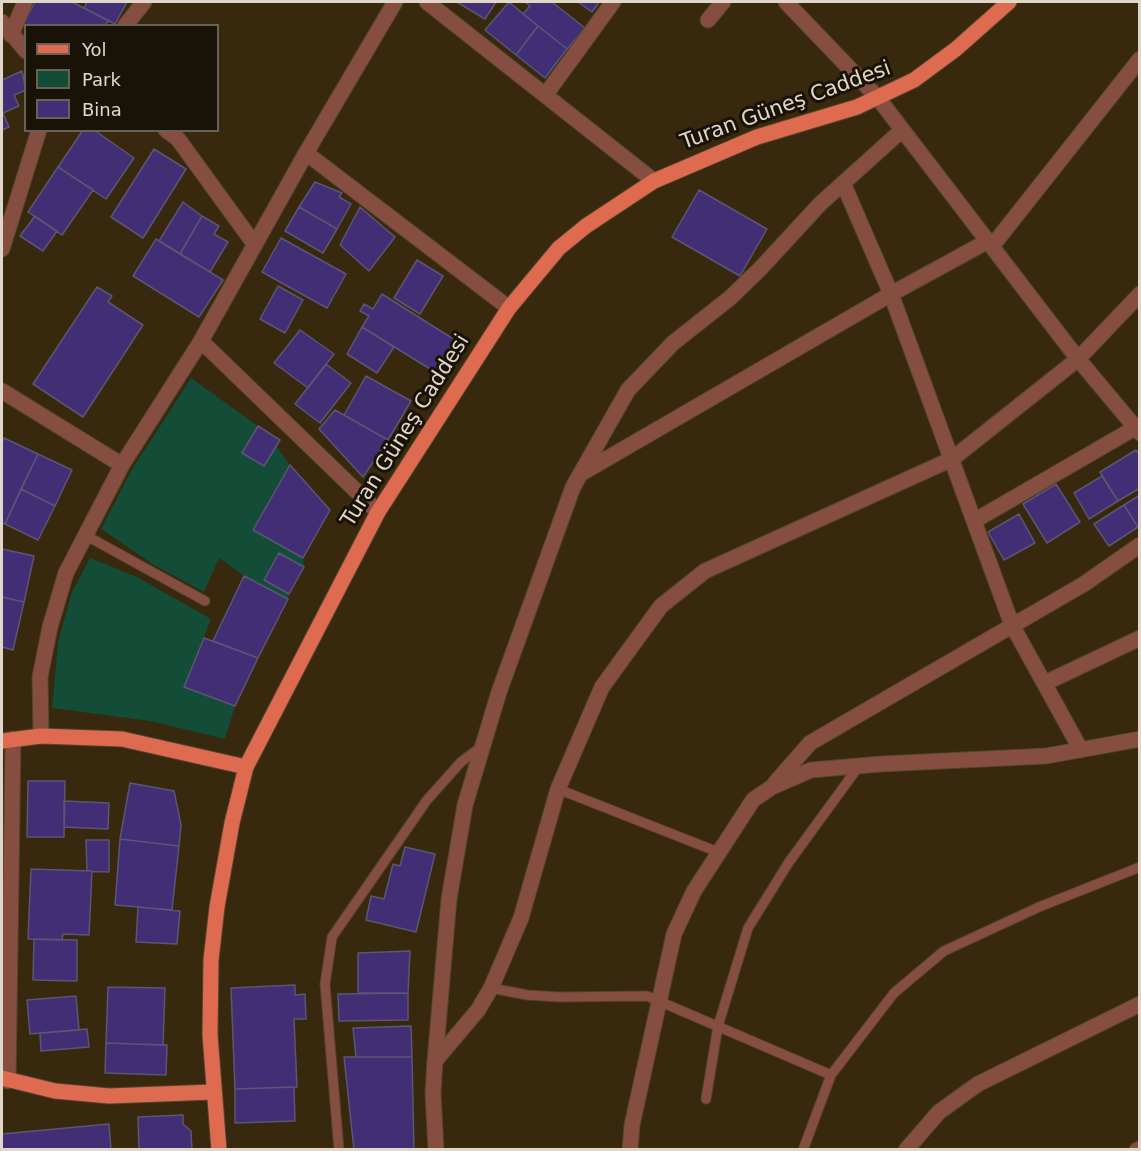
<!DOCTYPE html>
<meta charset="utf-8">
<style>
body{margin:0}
#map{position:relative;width:1141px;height:1151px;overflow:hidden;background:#38280e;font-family:"DejaVu Sans",sans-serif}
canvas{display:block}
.frame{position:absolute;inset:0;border:3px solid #e1d7c8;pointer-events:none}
.legend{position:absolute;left:24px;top:24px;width:195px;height:108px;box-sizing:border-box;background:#191207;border:2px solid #696154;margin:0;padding:8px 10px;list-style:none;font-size:18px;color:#e1d7c8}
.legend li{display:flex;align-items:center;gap:12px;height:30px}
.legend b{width:30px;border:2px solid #696154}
</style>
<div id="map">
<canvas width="1141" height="1151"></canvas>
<div class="frame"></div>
<ul class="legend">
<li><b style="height:8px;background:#de6b50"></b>Yol</li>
<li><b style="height:16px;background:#134d37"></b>Park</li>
<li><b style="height:16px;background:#422e75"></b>Bina</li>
</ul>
</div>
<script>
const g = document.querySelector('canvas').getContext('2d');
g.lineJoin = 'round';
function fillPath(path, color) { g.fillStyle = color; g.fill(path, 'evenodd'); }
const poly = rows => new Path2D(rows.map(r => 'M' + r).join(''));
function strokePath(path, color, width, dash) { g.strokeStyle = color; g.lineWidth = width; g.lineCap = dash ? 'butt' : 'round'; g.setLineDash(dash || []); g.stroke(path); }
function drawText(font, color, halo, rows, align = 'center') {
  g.font = font + ' "DejaVu Sans",sans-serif'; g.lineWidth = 6; g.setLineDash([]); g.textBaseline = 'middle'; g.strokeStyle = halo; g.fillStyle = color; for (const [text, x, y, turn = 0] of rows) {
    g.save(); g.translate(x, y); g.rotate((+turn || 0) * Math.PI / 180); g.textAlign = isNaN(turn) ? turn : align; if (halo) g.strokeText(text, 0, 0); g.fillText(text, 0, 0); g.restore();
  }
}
const green = poly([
 [191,378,258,426,242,453,264,466,276,446,290,465,253,530,303,558,304,567,279,553,264,579,289,594,288,599,244,576,219,558,204,592,154,565,101,529,131,471],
 [90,558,137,577,211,619,184,687,235,706,225,739,150,721,52,708,58,642,72,592]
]);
const building = poly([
 [35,2,72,2,109,21,103,26,26,26,26,29,23,25,35,2],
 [87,2,127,2,115,24,84,8,87,2],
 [457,2,496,2,485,19,457,2],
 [509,2,538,26,516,55,485,30,509,2],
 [525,2,552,2,585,28,567,49,523,14,530,6,525,2],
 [578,2,599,2,592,12,578,2],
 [538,26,567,49,545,78,516,55,538,26],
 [22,71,26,90,14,95,19,106,3,113,9,127,2,130,2,80,22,71],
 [83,130,94,130,134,158,106,199,58,167,83,130],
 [154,149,186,169,143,238,111,217,154,149],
 [58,167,93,190,62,235,28,212,58,167],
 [315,182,342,193,339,197,351,204,337,229,299,207,315,182],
 [699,190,767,229,740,276,672,237,699,190],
 [183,202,202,216,180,254,159,241,183,202],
 [299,207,337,229,323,253,285,231,299,207],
 [360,207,395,237,369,271,340,245,360,207],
 [35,216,57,231,43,251,20,236,35,216],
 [202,216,219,226,214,234,228,242,210,272,180,254,202,216],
 [281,238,346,274,327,308,262,272,281,238],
 [156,239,223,280,199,317,133,276,156,239],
 [417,260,443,276,420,314,394,298,417,260],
 [278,286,303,300,285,333,260,319,278,286],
 [97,287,112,296,108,302,143,325,83,417,33,384,97,287],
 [382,294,455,340,435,372,362,327,369,316,360,311,364,304,373,309,382,294],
 [362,327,394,347,377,373,347,354,362,327],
 [300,330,334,354,308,388,274,363,300,330],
 [326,364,351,383,320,423,295,404,326,364],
 [366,376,411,401,388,440,344,415,366,376],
 [335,410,388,440,363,477,319,429,335,410],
 [258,426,280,440,264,466,242,453,258,426],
 [4,438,38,454,5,524,2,523,2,443,4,438],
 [1136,450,1140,456,1140,488,1118,501,1100,472,1136,450],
 [38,454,72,470,55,506,21,489,38,454],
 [290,465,330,510,303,558,253,530,290,465],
 [1102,476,1118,501,1089,519,1074,493,1102,476],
 [1056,484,1080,522,1047,543,1023,504,1056,484],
 [21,489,55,506,38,540,5,524,21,489],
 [1140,495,1140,526,1138,527,1124,505,1140,495],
 [1124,505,1138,527,1109,546,1094,524,1124,505],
 [1019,514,1035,543,1004,560,988,532,1019,514],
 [2,549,34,556,24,602,2,597,2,549],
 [279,553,304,567,289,594,264,580,279,553],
 [244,576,288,599,258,658,213,641,244,576],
 [2,597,24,602,13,650,2,647,2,597],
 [204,638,258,658,235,706,184,687,204,638],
 [28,781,65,781,64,837,27,837,28,781],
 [130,783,174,791,181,825,179,846,120,839,130,783],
 [64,801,109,803,108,829,64,827,64,801],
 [120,839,179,846,172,910,115,905,120,839],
 [86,840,109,840,109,872,87,871,86,840],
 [405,847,435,854,416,932,366,920,371,896,384,899,393,864,400,866,405,847],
 [31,869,92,871,89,935,63,934,62,940,28,939,31,869],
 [138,907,180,911,177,944,136,942,138,907],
 [34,939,77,940,77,981,33,980,34,939],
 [410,951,408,993,358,993,358,953,410,951],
 [295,985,295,995,305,994,306,1019,294,1019,297,1087,235,1089,231,988,295,985],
 [108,987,165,988,163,1045,106,1043,108,987],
 [408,993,408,1020,339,1021,338,994,408,993],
 [76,996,79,1030,30,1034,27,1000,76,996],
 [411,1026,412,1057,356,1057,353,1028,411,1026],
 [87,1029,89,1047,41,1051,40,1033,87,1029],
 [106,1043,167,1045,166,1075,105,1073,106,1043],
 [344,1057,412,1057,414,1150,354,1150,344,1057],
 [294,1087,295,1121,235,1123,235,1089,294,1087],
 [183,1115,183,1124,191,1131,192,1150,139,1150,138,1117,183,1115],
 [109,1124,111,1150,2,1150,2,1134,109,1124]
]);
const service = poly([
 [85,535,205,601],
 [558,789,718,852],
 [491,988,527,995,560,997,647,996,831,1075],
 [706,1099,718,1026,748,928,789,862,859,766],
 [339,1150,325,984,332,937,427,800,461,762,481,747],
 [803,1150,831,1075,894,993,944,951,1039,907,1140,867]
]);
const minor = poly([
 [427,2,654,181],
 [786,2,878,98,1078,359,1140,433],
 [708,20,723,2],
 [2,22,26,51],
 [125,26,144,2],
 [11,35,25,2],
 [546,94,613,2],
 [166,130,178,139,255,245],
 [306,153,509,308],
 [843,183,891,294,1012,625,1081,750],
 [993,245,1140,59],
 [2,249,39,130],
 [201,341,378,512],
 [2,391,122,465],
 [582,473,891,294,988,241],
 [974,521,1140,425],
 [1045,683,1140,638],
 [41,736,40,677,50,627,66,573,122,465,201,341,306,153,395,2],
 [775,783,810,743,1084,584,1140,545],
 [435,1061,478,1010,491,988,521,918,558,789,602,687,661,606,705,571,952,459,1078,359,1140,294],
 [8,1081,13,739],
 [436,1150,433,1093,435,1061,449,899,465,805,499,692,573,487,628,390,673,343,730,298,760,269,820,204,901,131],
 [630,1150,632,1125,674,934,694,891,753,800,772,787,811,770,881,764,1046,756,1140,739],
 [906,1150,939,1112,978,1084,1140,1004],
 [1137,1150,1140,1149]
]);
const primary = poly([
 [2,741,41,736,122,739,246,767],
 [2,1078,55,1091,109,1096,213,1092],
 [219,1150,210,1035,211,960,217,907,232,823,246,767,378,512,509,308,559,248,586,226,654,181,757,137,857,107,914,80,956,49,1009,2]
]);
const streetNames = [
 ["Turan Güneş Caddesi",786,106,-20],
 ["Turan Güneş Caddesi",406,431,-58]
];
fillPath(green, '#134d37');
fillPath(building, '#422e75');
strokePath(building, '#5b5673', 1.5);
strokePath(service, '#53442c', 11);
strokePath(minor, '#53442c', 17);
strokePath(primary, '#53442c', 17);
strokePath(service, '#864e40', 9);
strokePath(minor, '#864e40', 15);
strokePath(primary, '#de6b50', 15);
drawText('21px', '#e1d7c8', '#191207', streetNames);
</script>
